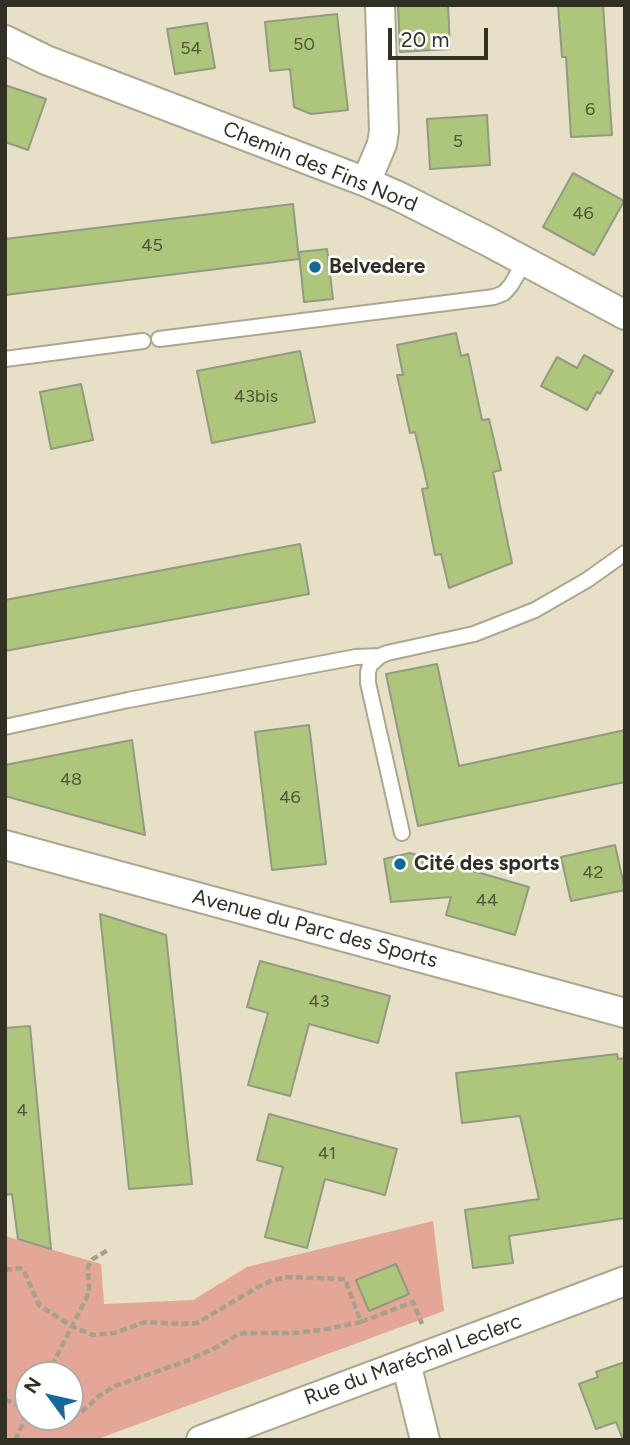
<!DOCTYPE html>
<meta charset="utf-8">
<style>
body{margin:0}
#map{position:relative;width:630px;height:1445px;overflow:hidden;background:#e7dfc6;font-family:Figtree,sans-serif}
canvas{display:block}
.frame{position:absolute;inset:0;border:7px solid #322f25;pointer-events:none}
.north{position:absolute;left:14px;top:1361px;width:70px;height:70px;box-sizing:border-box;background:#fff;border:2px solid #adaca8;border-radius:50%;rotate:303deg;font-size:19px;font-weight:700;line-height:28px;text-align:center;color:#322f25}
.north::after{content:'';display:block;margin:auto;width:24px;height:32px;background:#12699a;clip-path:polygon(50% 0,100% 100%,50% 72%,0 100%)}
.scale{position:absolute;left:388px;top:28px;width:100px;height:32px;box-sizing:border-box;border:4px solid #322f25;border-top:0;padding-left:9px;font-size:21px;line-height:24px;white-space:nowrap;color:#322f25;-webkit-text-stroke:5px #fff;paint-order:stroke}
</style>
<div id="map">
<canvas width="630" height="1445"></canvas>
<div class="frame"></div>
<div class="north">N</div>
<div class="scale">20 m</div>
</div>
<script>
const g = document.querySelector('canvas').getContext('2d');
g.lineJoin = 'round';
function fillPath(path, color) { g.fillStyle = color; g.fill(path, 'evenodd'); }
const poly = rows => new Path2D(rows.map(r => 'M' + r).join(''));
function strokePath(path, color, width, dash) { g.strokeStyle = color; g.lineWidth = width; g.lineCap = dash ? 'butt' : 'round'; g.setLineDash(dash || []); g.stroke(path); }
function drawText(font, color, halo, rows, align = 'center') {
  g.font = font + ' Figtree,sans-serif'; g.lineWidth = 5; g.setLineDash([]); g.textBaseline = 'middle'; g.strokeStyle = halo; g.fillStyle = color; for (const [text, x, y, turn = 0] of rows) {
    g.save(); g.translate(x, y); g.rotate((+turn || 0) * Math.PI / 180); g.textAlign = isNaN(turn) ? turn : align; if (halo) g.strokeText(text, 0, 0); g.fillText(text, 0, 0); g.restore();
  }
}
const green = poly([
 [433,1221,444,1311,95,1440,5,1440,5,1236,101,1264,104,1304,193,1300,247,1267],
 [28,1375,70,1375,70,1417,28,1417]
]);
const building = poly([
 [398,5,448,5,450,49,400,52,398,5],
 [558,5,603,5,612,135,571,137,566,57,562,57,558,5],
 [337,14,348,110,311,114,294,107,290,69,270,71,265,22,337,14],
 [207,23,215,68,175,74,167,29,207,23],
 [5,85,46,99,28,150,5,142,5,85],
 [487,115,490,165,430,169,427,119,487,115],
 [573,173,624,201,594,255,543,227,573,173],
 [293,204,299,259,5,295,5,239,293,204],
 [327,249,333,299,304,302,299,252,327,249],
 [456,333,461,356,468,354,482,420,489,419,501,470,493,472,512,563,449,588,441,554,435,555,428,519,422,489,428,488,415,432,410,433,397,375,403,375,397,345,456,333],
 [300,351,315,422,212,443,197,371,300,351],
 [584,355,613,371,600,394,597,392,587,410,541,386,557,357,577,368,584,355],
 [81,384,93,440,51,449,40,392,81,384],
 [300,544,309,594,5,651,5,600,300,544],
 [437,664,459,766,625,730,625,782,418,826,386,674,437,664],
 [309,725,326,864,272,870,255,732,309,725],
 [132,740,145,835,5,796,5,765,132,740],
 [615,845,625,890,571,901,561,857,615,845],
 [410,853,529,887,515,935,446,915,451,897,391,902,384,859,410,853],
 [100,914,166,935,192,1184,129,1189,100,914],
 [260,961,390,996,378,1043,309,1024,290,1096,248,1085,268,1013,247,1007,260,961],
 [30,1026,51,1249,18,1239,12,1194,5,1195,5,1028,30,1026],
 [617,1054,618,1059,625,1058,625,1218,509,1236,513,1263,473,1268,465,1210,539,1199,520,1116,462,1123,456,1073,617,1054],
 [269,1114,397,1149,385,1195,325,1179,307,1248,265,1237,283,1167,257,1160,269,1114],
 [396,1264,409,1294,369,1311,356,1280,396,1264],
 [625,1362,625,1440,623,1440,616,1422,596,1429,579,1384,598,1377,596,1372,625,1362]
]);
const path = poly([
 [5,1270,20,1268,24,1271,39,1305,71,1326,93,1335,114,1333,145,1322,181,1324,197,1323,256,1288,273,1280,288,1277,345,1279,361,1322,322,1330,292,1333,244,1333,237,1335,217,1347,184,1362,115,1386,99,1396,83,1411,72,1418,56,1423,51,1423,40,1417],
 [361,1322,413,1302,422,1324],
 [47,1375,87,1297,89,1291,88,1267,90,1263,93,1259,108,1250],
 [5,1399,28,1410],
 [15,1440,28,1412]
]);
const service = poly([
 [159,339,494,297,504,293,511,285,525,261],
 [5,359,143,341],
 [5,727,128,700,356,657,380,656],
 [402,833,368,683,368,672,370,665,380,656,387,653,474,634,535,610,587,580,625,553]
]);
const minor = poly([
 [5,40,46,60,366,182,400,197,487,241,625,315],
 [366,182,382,144,384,131,380,5],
 [5,845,625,1013],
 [406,1363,425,1440],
 [201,1440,625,1281]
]);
const markers = [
 [315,267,7,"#12699a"],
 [400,864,7,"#12699a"]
];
const numberNames = [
 ["50",304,45],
 ["54",191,49],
 ["6",590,110],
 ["5",458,142],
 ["46",583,214],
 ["45",152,246],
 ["43bis",256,397],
 ["48",71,780],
 ["46",290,798],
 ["42",593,873],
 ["44",487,901],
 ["43",319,1002],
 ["4",22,1111],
 ["41",327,1154]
];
const streetNames = [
 ["Chemin des Fins Nord",320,167,22],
 ["Avenue du Parc des Sports",315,929,15],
 ["Rue du Maréchal Leclerc",413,1360,-20]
];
const poiNames = [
 ["Belvedere",329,267],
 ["Cité des sports",414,864]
];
fillPath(green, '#e3a697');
fillPath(building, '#aec57c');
strokePath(building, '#929a83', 2);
strokePath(service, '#aea68e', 18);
strokePath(minor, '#aea68e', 32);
strokePath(path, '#a6a08c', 4.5, [7, 3.5]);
strokePath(service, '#fff', 14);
strokePath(minor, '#fff', 28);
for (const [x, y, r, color] of markers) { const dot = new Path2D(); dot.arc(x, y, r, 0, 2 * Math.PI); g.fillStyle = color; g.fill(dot); strokePath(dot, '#fff', 2.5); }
drawText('18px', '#51543b', null, numberNames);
drawText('21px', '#322f25', '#fff', streetNames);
drawText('bold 21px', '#322f25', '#fff', poiNames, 'left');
</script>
